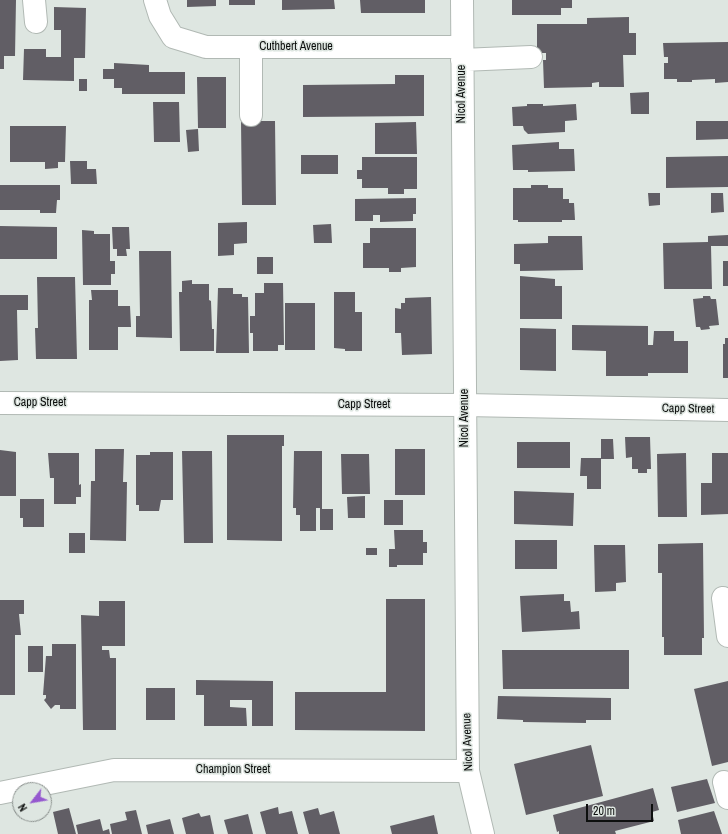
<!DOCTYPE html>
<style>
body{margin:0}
#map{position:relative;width:728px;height:834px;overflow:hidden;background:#dee6e1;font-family:"Archivo Narrow",sans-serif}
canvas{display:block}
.north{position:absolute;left:12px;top:782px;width:40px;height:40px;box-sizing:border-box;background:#dee6e1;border:1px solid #8a908d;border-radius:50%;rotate:239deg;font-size:11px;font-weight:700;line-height:16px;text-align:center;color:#0d0f0e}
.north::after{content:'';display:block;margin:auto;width:14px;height:18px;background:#9558cf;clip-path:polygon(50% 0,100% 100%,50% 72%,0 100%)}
.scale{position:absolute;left:586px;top:804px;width:67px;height:18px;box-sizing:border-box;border:2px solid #0d0f0e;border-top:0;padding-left:5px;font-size:12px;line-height:14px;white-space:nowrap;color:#0d0f0e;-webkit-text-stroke:3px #dee6e1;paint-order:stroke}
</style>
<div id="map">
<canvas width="728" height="834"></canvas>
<div class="north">N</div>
<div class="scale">20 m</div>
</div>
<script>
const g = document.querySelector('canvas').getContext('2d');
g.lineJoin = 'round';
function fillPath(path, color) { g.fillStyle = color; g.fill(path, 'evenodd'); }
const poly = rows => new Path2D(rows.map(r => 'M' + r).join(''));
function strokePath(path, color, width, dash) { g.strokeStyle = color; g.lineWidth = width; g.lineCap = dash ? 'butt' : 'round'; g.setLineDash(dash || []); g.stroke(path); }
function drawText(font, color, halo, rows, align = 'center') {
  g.font = font + ' "Archivo Narrow",sans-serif'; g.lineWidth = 3; g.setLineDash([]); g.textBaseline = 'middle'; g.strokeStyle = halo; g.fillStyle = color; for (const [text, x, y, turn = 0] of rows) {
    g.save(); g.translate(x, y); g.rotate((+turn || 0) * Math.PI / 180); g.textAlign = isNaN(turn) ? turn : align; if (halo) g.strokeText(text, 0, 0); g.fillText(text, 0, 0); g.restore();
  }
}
const building = poly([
 [0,0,16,0,15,56,4,56,4,69,0,69],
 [187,0,216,0,216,6,187,7],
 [229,0,255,0,255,5,229,5],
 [282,0,334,0,335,9,282,10],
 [360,0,425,0,425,13,361,13],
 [512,0,572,0,572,8,561,8,561,15,512,15],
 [54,7,86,8,85,58,74,58,74,81,23,80,24,49,46,49,46,57,61,57,61,30,54,30],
 [629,17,629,33,636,33,636,55,623,55,624,87,599,87,599,82,592,83,592,87,544,88,543,60,546,60,546,53,537,53,537,24,587,24,587,18],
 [728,42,728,82,715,83,715,79,692,80,692,82,677,82,677,79,664,79,664,63,668,63,668,57,664,57,663,43],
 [114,63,149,65,149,72,185,72,185,94,122,94,122,88,114,88,114,79,103,79,103,69,114,69],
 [395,75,424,75,424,116,303,117,303,85,395,84],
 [197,77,226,77,226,128,198,128],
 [79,79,87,79,87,91,79,91],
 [649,92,649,114,631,114,630,93],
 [153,102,179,102,180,142,154,142],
 [527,104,543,104,543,106,576,104,577,120,565,121,565,132,528,134,524,130,523,126,513,126,512,107,527,106],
 [241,121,275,121,276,205,242,205],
 [696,121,728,121,728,139,696,140],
 [416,122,417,154,375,154,375,123],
 [10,126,66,126,65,162,58,162,58,168,45,169,45,162,10,162],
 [198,129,199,151,188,152,186,130],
 [559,142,559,149,574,149,575,171,528,172,528,170,513,170,512,145],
 [301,155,338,155,338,174,301,174],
 [728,156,728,187,666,188,666,157],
 [362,157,417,157,417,189,404,189,404,194,388,194,388,188,362,188,362,179,357,179,357,170,362,170],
 [70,161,87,161,87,169,96,169,97,184,71,184],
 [0,185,60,185,60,200,57,200,56,213,40,213,40,210,0,210],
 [531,185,548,185,548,188,563,188,563,199,569,199,569,203,574,203,575,220,562,220,562,222,518,222,518,220,513,220,513,188,531,188],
 [648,193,660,193,660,205,649,206],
 [711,193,723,193,724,212,711,213],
 [416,198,416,214,413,214,413,221,380,222,380,215,373,215,373,221,355,221,355,199],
 [247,222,247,243,234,244,234,255,218,256,218,223],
 [331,224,332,243,314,243,313,225],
 [0,226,57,227,57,259,0,259],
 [112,227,129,227,130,249,126,249,127,256,117,256,117,249,113,249],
 [370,228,416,228,416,267,401,268,401,272,389,272,389,268,363,268,363,243,370,243],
 [82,230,94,231,94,234,110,234,110,261,115,261,115,274,111,274,111,285,83,285],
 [728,235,728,246,711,246,712,289,664,289,663,243,708,242,708,236],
 [548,236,582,236,583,270,520,271,520,264,514,264,514,244,548,243],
 [139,251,171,251,172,338,136,337,136,316,140,316],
 [257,257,273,257,273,274,257,274],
 [723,261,728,261,728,286,723,286],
 [520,276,555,279,555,286,562,286,562,319,520,319],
 [37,277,75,277,77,359,36,359,35,328,38,328],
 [192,280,192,284,209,284,209,300,211,301,212,329,214,329,214,351,180,351,179,292,182,292,182,281],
 [264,283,283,283,284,345,278,345,278,351,253,351,253,333,250,333,250,316,255,316,255,293,264,293],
 [218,288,233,288,233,294,242,294,242,297,248,297,249,353,216,353],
 [91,290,118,290,118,306,130,306,131,327,118,327,118,350,89,350,89,300,92,300],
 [334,292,355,292,355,312,362,312,362,351,345,351,345,349,334,348],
 [0,295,28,295,28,310,17,310,18,360,0,361],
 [703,296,710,296,711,299,716,299,719,325,709,326,710,329,701,330,700,327,696,327,693,299,703,298],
 [431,297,432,354,402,355,401,333,395,333,395,308,401,309,401,303,405,303,405,298],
 [285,303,315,303,315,350,285,350],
 [572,325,648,326,648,345,653,345,654,331,674,331,674,341,688,341,688,373,648,373,648,376,606,376,606,351,572,350],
 [520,328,556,329,556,371,520,370],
 [725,338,728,338,728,378,723,378,723,344,725,344],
 [227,435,284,435,284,446,282,446,282,541,227,540],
 [625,437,650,437,651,469,647,469,647,473,638,473,638,469,632,469,632,457,626,458],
 [601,439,613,439,614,459,601,459,601,489,587,489,587,476,580,476,581,458,601,458],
 [517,442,570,442,570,468,517,468],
 [95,449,124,449,123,482,127,482,126,541,90,540,91,481,95,481],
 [395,449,425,449,425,495,395,495],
 [0,450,16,452,16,496,0,496],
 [182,451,212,451,213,543,184,543],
 [294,451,322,451,322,509,333,509,333,530,320,530,320,508,316,508,316,531,300,531,300,515,296,515,296,508,293,508],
 [150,452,173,452,173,500,161,500,159,511,139,511,139,505,136,505,136,455,150,455],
 [48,453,79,453,79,485,81,484,81,497,76,497,76,504,54,504,54,478,50,478],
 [686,453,687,517,658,517,657,454],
 [712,453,728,453,728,514,701,515,701,483,712,483],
 [341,454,369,454,370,494,342,494],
 [514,491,574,493,573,526,514,524],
 [365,496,365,518,348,518,347,497],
 [20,499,44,499,44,527,23,527,23,518,20,518],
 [384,500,403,500,403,525,384,525],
 [394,530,423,530,423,542,427,542,427,553,423,553,423,565,397,565,397,567,389,567,389,549,395,549],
 [69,533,85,533,85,553,69,553],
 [515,540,557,540,557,569,515,569],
 [703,543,704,638,702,638,702,655,664,655,664,637,662,637,662,573,658,573,658,544],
 [594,545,625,545,626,582,616,583,616,591,595,592],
 [366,548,377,548,377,555,366,555],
 [564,594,564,601,570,601,571,612,579,611,580,629,522,632,520,596],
 [386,599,425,599,425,731,295,730,295,692,386,692],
 [0,600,24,600,24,614,19,614,21,635,15,635,15,695,0,695],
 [99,601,125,601,125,646,102,646,102,650,109,650,110,658,116,658,116,730,83,730,81,615,99,616],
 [52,644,76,644,76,709,60,709,60,705,55,705,51,709,44,700,46,698,46,695,43,695,46,656,52,656],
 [28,646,43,646,43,672,28,672],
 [502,650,629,650,629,689,503,689],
 [196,680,273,681,273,726,252,726,252,700,230,700,230,707,246,708,247,726,204,726,204,695,196,695],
 [728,681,728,762,712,766,694,689],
 [146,688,175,688,175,720,146,720],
 [498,696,611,698,611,720,586,720,586,723,523,722,523,720,497,719],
 [591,745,603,796,526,815,514,764],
 [707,779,715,803,677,812,671,787],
 [653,788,659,810,652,812,654,821,615,831,616,834,559,834,559,831,557,832,553,815],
 [278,807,279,814,292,811,298,834,266,834,260,812],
 [69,808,76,834,58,834,53,812],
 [318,808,320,815,334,811,340,834,309,834,303,812],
 [136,810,142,834,112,834,110,824,127,820,125,812],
 [714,811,722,834,681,834,678,820],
 [199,813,201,817,210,815,214,834,186,834,182,818],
 [248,814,253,834,228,834,224,820],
 [434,815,438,834,392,834,390,826],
 [100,819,103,831,109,829,110,834,78,834,76,825],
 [170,819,174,834,148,834,146,825]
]);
const minor = poly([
 [34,0,36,22],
 [155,0,160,16,173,37,206,47,462,47],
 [462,0,468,771,483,834],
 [462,60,531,57],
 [251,115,251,47],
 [0,403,465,405,728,410],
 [723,598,728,636],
 [724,782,728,798],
 [0,793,114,770,468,771]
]);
const streetNames = [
 ["Cuthbert Avenue",296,47],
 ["Nicol Avenue",462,94,-90],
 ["Capp Street",40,403],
 ["Capp Street",364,405],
 ["Capp Street",688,409,1],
 ["Nicol Avenue",465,418,-90],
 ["Nicol Avenue",468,742,-92],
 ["Champion Street",233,770]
];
fillPath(building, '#615e65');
strokePath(minor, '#b1b9b4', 24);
strokePath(minor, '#fff', 22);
drawText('12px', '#0d0f0e', '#dee6e1', streetNames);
</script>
